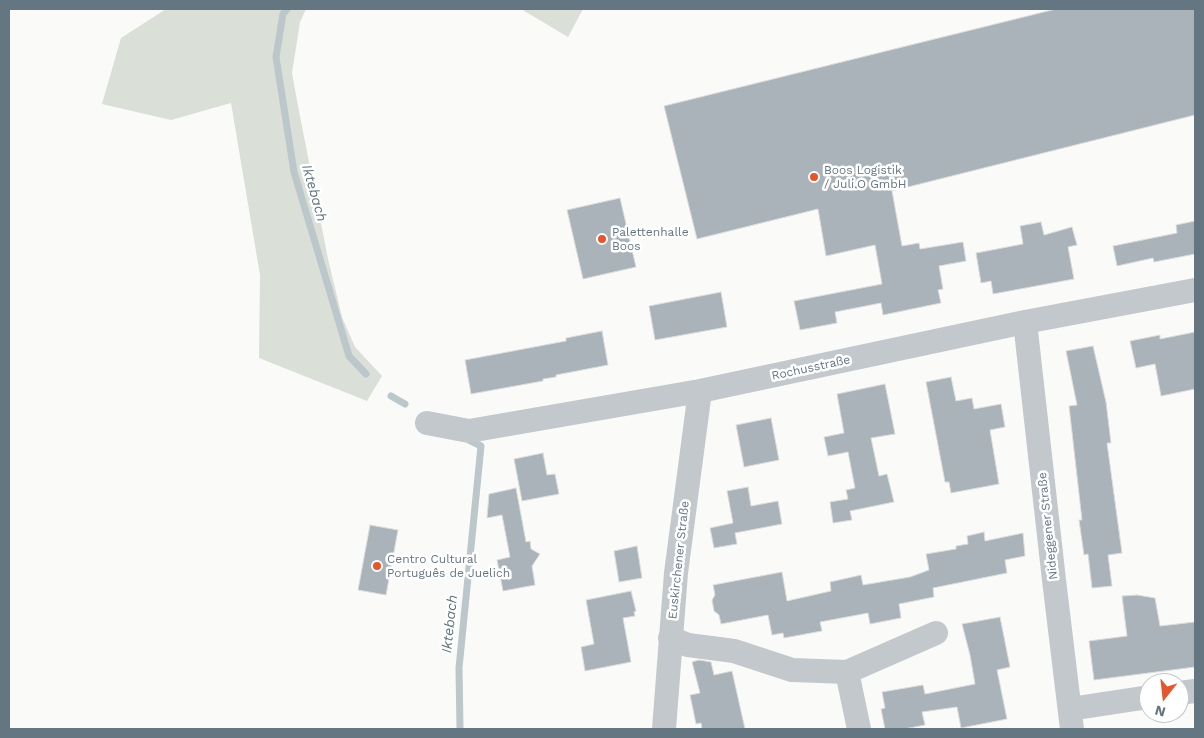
<!DOCTYPE html>
<meta charset="utf-8">
<style>
body{margin:0}
#map{position:relative;width:1204px;height:738px;overflow:hidden;background:#fafaf8;font-family:"Work Sans",sans-serif}
canvas{display:block}
.frame{position:absolute;inset:0;border:10px solid #657683;pointer-events:none}
.north{position:absolute;left:1139px;top:673px;width:50px;height:50px;box-sizing:border-box;background:#fff;border:1px solid #c1c8cd;border-radius:50%;rotate:196deg;font-size:14px;font-weight:700;line-height:20px;text-align:center;color:#657683}
.north::after{content:'';display:block;margin:auto;width:18px;height:22px;background:#e4572e;clip-path:polygon(50% 0,100% 100%,50% 72%,0 100%)}
</style>
<div id="map">
<canvas width="1204" height="738"></canvas>
<div class="frame"></div>
<div class="north">N</div>
</div>
<script>
const g = document.querySelector('canvas').getContext('2d');
g.lineJoin = 'round';
function fillPath(path, color) { g.fillStyle = color; g.fill(path, 'evenodd'); }
const poly = rows => new Path2D(rows.map(r => 'M' + r).join(''));
function strokePath(path, color, width, dash) { g.strokeStyle = color; g.lineWidth = width; g.lineCap = dash ? 'butt' : 'round'; g.setLineDash(dash || []); g.stroke(path); }
function drawText(font, color, halo, rows, align = 'center') {
  g.font = font + ' "Work Sans",sans-serif'; g.lineWidth = 5; g.setLineDash([]); g.textBaseline = 'middle'; g.strokeStyle = halo; g.fillStyle = color; for (const [text, x, y, turn = 0] of rows) {
    g.save(); g.translate(x, y); g.rotate((+turn || 0) * Math.PI / 180); g.textAlign = isNaN(turn) ? turn : align; if (halo) g.strokeText(text, 0, 0); g.fillText(text, 0, 0); g.restore();
  }
}
const green = poly([
 [166,9,306,9,300,22,292,73,298,106,328,259,342,317,355,347,382,376,367,401,259,358,260,275,231,103,171,120,102,104,121,38],
 [521,9,583,9,568,37]
]);
const stream = poly([
 [287,9,283,14,276,57,294,172,349,356,366,374],
 [391,396,405,404],
 [460,729,459,668,481,446,469,440]
]);
const building = poly([
 [1056,9,1195,9,1195,115,892,191,902,246,919,243,920,249,963,242,966,261,939,266,943,289,938,290,941,303,883,315,881,303,835,312,837,323,800,330,794,301,882,284,875,245,826,256,818,209,697,239,664,106,1056,9],
 [620,198,636,267,583,279,567,210,620,198],
 [1195,221,1195,254,1154,262,1153,258,1117,266,1113,246,1177,233,1176,225,1195,221],
 [1041,222,1044,235,1072,227,1077,245,1068,247,1074,279,993,294,991,281,981,283,976,253,1023,244,1020,226,1041,222],
 [721,292,727,327,655,340,649,306,721,292],
 [602,331,608,365,556,375,556,377,543,379,543,381,471,394,465,360,566,341,566,338,602,331],
 [1195,332,1195,389,1161,396,1155,364,1136,368,1130,341,1160,335,1160,339,1195,332],
 [1093,346,1106,402,1111,443,1107,443,1122,553,1108,555,1112,586,1092,588,1088,554,1084,555,1079,520,1082,520,1069,406,1077,405,1066,351,1093,346],
 [951,377,956,401,972,398,974,409,1001,404,1005,427,990,430,999,484,951,493,949,482,945,482,926,382,951,377],
 [885,384,895,434,871,438,879,476,887,474,894,502,850,511,852,520,833,523,830,502,848,499,846,490,855,488,848,452,828,456,824,437,844,433,837,394,885,384],
 [771,418,779,460,744,467,736,425,771,418],
 [543,453,547,475,555,474,559,494,522,501,514,459,543,453],
 [748,487,751,506,778,501,782,524,735,533,737,544,714,548,710,528,733,523,727,491,748,487],
 [516,488,526,542,530,541,531,549,540,554,532,566,535,585,503,591,497,560,510,557,502,515,487,518,489,494,516,488],
 [370,525,398,530,386,595,358,590,370,525],
 [984,532,985,541,1023,533,1025,556,1005,560,1007,573,933,588,934,597,899,604,901,618,870,624,868,613,820,622,822,631,784,638,783,633,772,635,768,615,721,624,719,615,714,611,712,600,715,595,713,585,782,572,787,601,831,591,830,582,861,575,863,585,910,577,929,570,926,554,956,549,956,546,968,544,967,536,984,532],
 [637,546,642,578,619,582,614,551,637,546],
 [631,591,636,611,634,612,635,616,623,618,631,662,585,671,581,647,594,644,586,600,631,591],
 [1137,595,1155,598,1160,626,1195,622,1195,667,1094,680,1089,641,1127,636,1122,596,1137,595],
 [1000,617,1010,667,997,670,1007,719,961,728,957,707,922,712,925,725,904,729,885,729,881,709,885,708,882,692,923,685,925,694,975,684,970,655,962,624,1000,617],
 [699,660,711,662,714,675,732,671,745,729,702,729,701,723,696,724,690,695,700,693,692,662,699,660]
]);
const minor = poly([
 [1025,322,1054,580,1072,729],
 [427,423,469,431,700,391,1025,322,1195,290],
 [670,638,688,645,734,651,792,670,847,672,936,633],
 [847,672,859,729],
 [1179,693,1195,691],
 [1070,709,1149,697],
 [664,729,676,573,700,391]
]);
const markers = [
 [814,177,5,"#e4572e"],
 [602,239,5,"#e4572e"],
 [377,566,5,"#e4572e"]
];
const poiNames = [
 ["Boos Logistik",824,170],
 ["/ Juli.O GmbH",824,184],
 ["Palettenhalle",612,232],
 ["Boos",612,246],
 ["Centro Cultural",387,559],
 ["Português de Juelich",387,573]
];
const streetNames = [
 ["Rochusstraße",811,368,-12],
 ["Nideggener Straße",1048,526,-96],
 ["Euskirchener Straße",679,560,-84]
];
const waterNames = [
 ["Iktebach",314,193,74],
 ["Iktebach",450,624,-84]
];
fillPath(green, '#dadfd7');
strokePath(stream, '#bbc7cb', 7);
fillPath(building, '#aab3b9');
strokePath(building, '#dcdcda', 1);
strokePath(minor, '#c3c8cc', 24);
for (const [x, y, r, color] of markers) { const dot = new Path2D(); dot.arc(x, y, r, 0, 2 * Math.PI); g.fillStyle = color; g.fill(dot); strokePath(dot, '#fff', 2); }
drawText('12px', '#657683', '#fff', poiNames, 'left');
drawText('12px', '#657683', '#fff', streetNames);
drawText('italic 14px', '#60757c', '#fff', waterNames);
</script>
